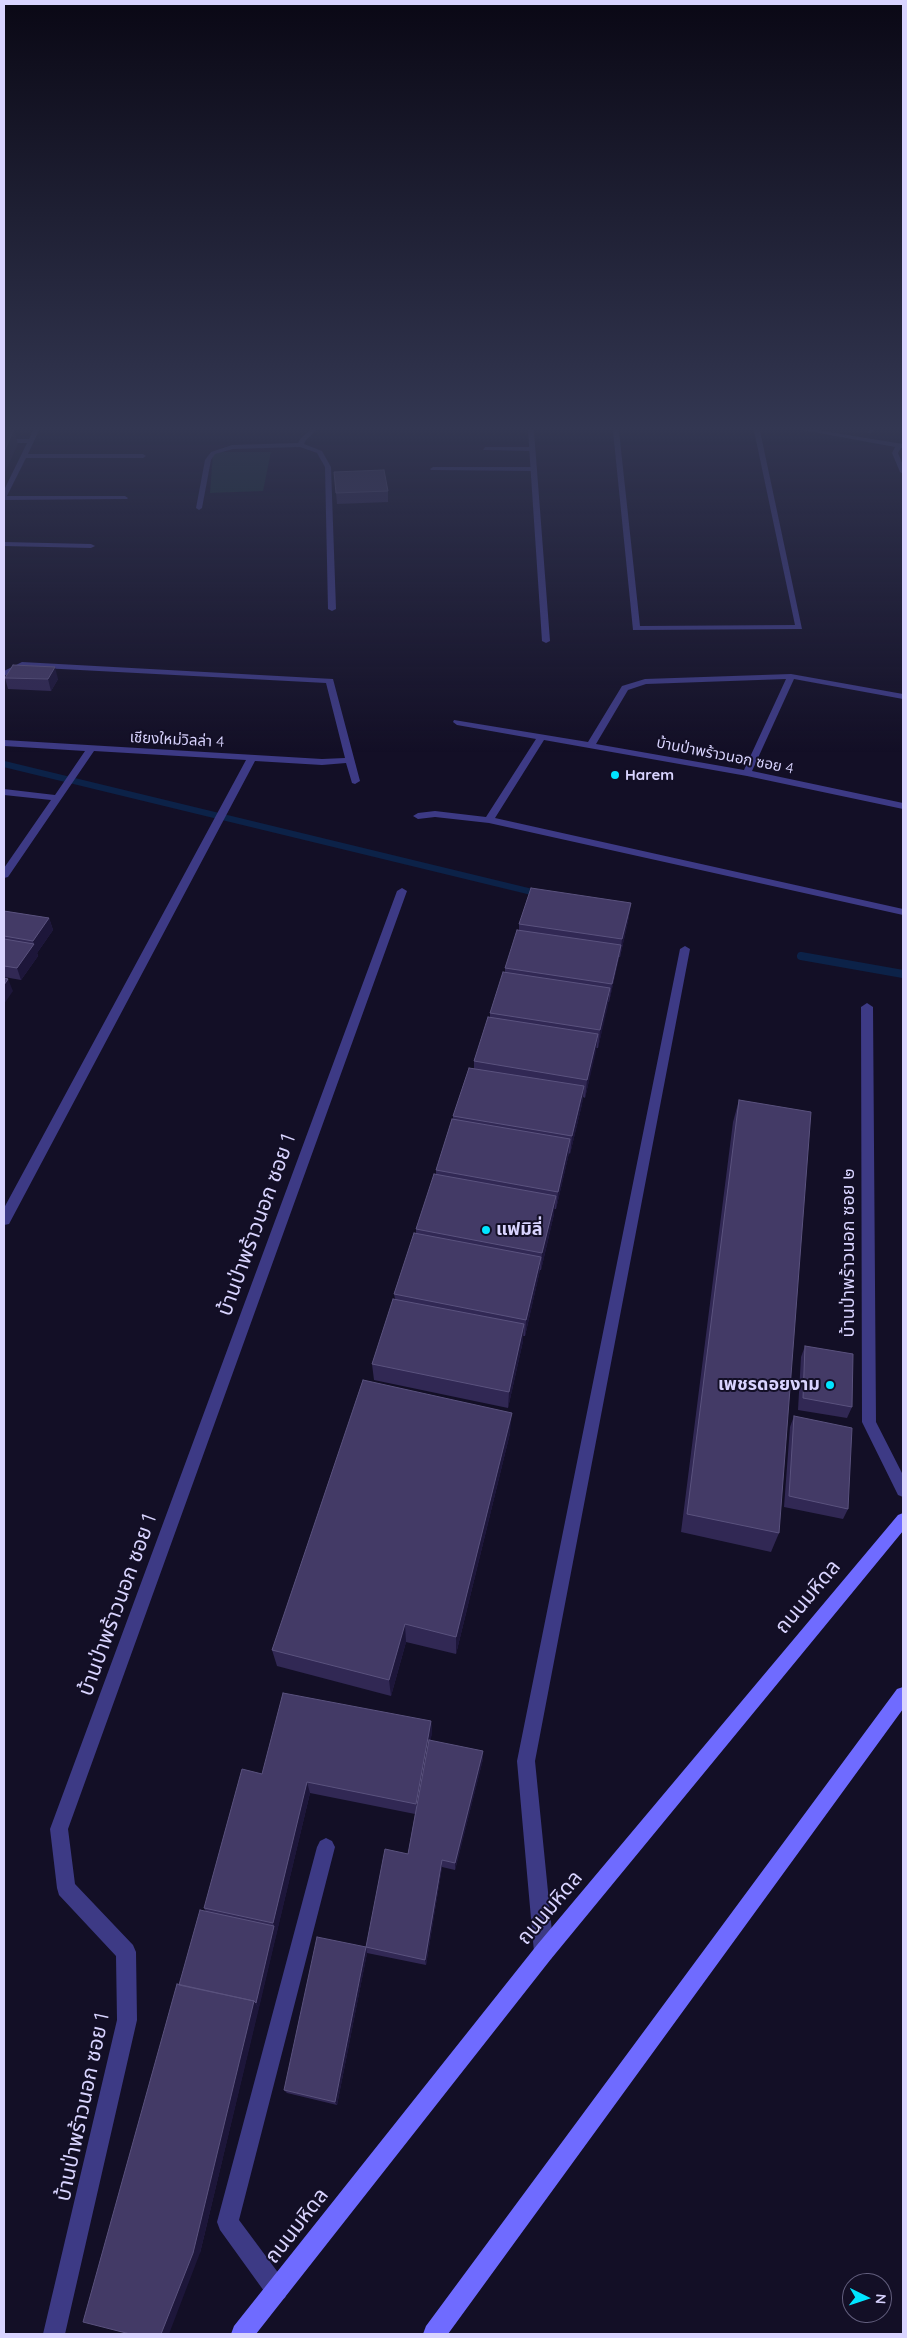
<!DOCTYPE html>
<meta charset="utf-8">
<style>
body{margin:0}
#map{position:relative;width:907px;height:2338px;overflow:hidden;background:#130f26;font-family:Quicksand,sans-serif}
canvas{display:block}
.frame{position:absolute;inset:0;border:5px solid #d9d4ff;pointer-events:none}
.north{position:absolute;left:842px;top:2273px;width:50px;height:50px;box-sizing:border-box;background:#130f26;border:1px solid #625e7d;border-radius:50%;rotate:94deg;font-size:14px;font-weight:700;line-height:20px;text-align:center;color:#d9d4ff}
.north::after{content:'';display:block;margin:auto;width:18px;height:22px;background:#00e5ff;clip-path:polygon(50% 0,100% 100%,50% 72%,0 100%)}
</style>
<div id="map">
<canvas width="907" height="2338"></canvas>
<div class="frame"></div>
<div class="north">N</div>
</div>
<script>
const g = document.querySelector('canvas').getContext('2d');
g.lineJoin = 'round';
function fillPath(path, color) { g.fillStyle = color; g.fill(path, 'evenodd'); }
const poly = rows => new Path2D(rows.map(r => 'M' + r).join(''));
function strokePath(path, color, width, dash) { g.strokeStyle = color; g.lineWidth = width; g.lineCap = dash ? 'butt' : 'round'; g.setLineDash(dash || []); g.stroke(path); }
function drawText(font, color, halo, rows, align = 'center') {
  g.font = font + ' Quicksand,"Noto Sans Thai",sans-serif'; g.lineWidth = 4; g.setLineDash([]); g.textBaseline = 'middle'; g.strokeStyle = halo; g.fillStyle = color; for (const [text, x, y, turn = 0] of rows) {
    g.save(); g.translate(x, y); g.rotate((+turn || 0) * Math.PI / 180); g.textAlign = isNaN(turn) ? turn : align; if (halo) g.strokeText(text, 0, 0); g.fillText(text, 0, 0); g.restore();
  }
}
const green = poly([
 [217,452,271,452,263,491,210,493,213,453]
]);
const streamFar1 = poly([
 [4,764,532,892]
]);
const stream = poly([
 [801,956,903,974]
]);
const lane = poly([
 [485,447,532,447,535,449,532,451,483,450,485,447],
 [433,467,534,467,537,469,534,471,431,470,430,469,433,467],
 [326,1838,332,1841,335,1847,239,2220,285,2282,288,2290,285,2298,277,2301,269,2298,220,2230,217,2222,317,1847,320,1841,326,1838]
]);
const street = poly([
 [35,426,41,426,28,454,143,454,146,456,143,458,26,458,7,496,125,496,128,498,127,499,4,500,4,490,27,443,4,443,4,439,29,439,35,426],
 [315,426,321,426,306,440,304,444,322,451,331,467,336,609,332,611,328,609,325,467,317,453,300,447,233,449,215,454,211,460,202,508,199,510,196,508,205,460,211,452,232,445,298,443,301,438,315,426],
 [531,426,537,426,534,431,550,641,546,643,542,641,528,431,531,426],
 [617,426,623,426,619,431,640,626,795,625,753,426,759,426,802,629,633,630,613,431,617,426],
 [781,426,792,426,903,444,903,448,901,448,898,453,903,465,903,474,900,472,892,453,895,447,781,426],
 [872,426,878,426,871,433,867,433,872,426],
 [4,542,91,544,95,546,91,548,4,546,4,542],
 [22,662,333,679,360,781,355,784,352,783,346,763,322,765,255,761,9,1224,4,1225,4,1208,246,760,94,751,8,877,4,878,4,868,51,800,4,795,4,789,55,795,85,751,4,746,4,740,322,759,345,758,326,683,23,667,4,676,4,671,22,662],
 [791,674,903,694,903,699,794,679,752,771,903,803,903,809,747,776,544,740,495,818,903,909,903,915,489,823,435,817,418,819,413,816,418,813,435,811,486,817,536,739,457,725,453,722,454,720,588,742,622,686,645,679,791,674],
 [786,679,744,770,596,744,628,690,646,684,786,679],
 [402,888,407,891,68,1829,75,1884,133,1945,136,1952,137,2020,65,2334,43,2334,117,2020,116,1956,59,1895,57,1888,50,1829,397,891,402,888],
 [685,946,690,949,535,1761,554,1952,551,1959,544,1962,537,1959,534,1952,517,1761,680,949,685,946],
 [867,1003,873,1007,876,1422,903,1475,903,1497,898,1495,862,1422,861,1007,867,1003]
]);
const secondary = poly([
 [903,1513,903,1531,551,1959,256,2334,231,2334,234,2326,537,1945,898,1515,903,1513],
 [903,1687,903,1709,448,2334,423,2334,426,2326,897,1689,903,1687]
]);
const wall = poly([
 [334,472,388,491,388,502,337,504],
 [5,678,58,679,51,691,8,689],
 [631,903,628,921,620,957,619,957,609,1002,608,1002,598,1048,596,1048,585,1098,583,1097,582,1104,570,1154,569,1153,556,1209,554,1209,554,1214,541,1270,540,1270,525,1336,523,1336,523,1341,508,1408,374,1380,372,1364,395,1299,394,1294,416,1234,416,1229,436,1175,436,1170,453,1119,453,1116,474,1068,474,1061,490,1017,490,1013,505,972,505,968,519,930,519,924],
 [4,911,49,918,53,930,37,953,38,956,21,980,4,977],
 [739,1100,779,1533,771,1552,681,1532,733,1122],
 [805,1346,852,1407,847,1418,798,1410,801,1357],
 [794,1416,848,1509,843,1519,784,1507,790,1427],
 [510,1433,456,1654,406,1642,391,1696,277,1666,272,1650],
 [431,1721,432,1733,430,1740,483,1759,455,1870,442,1867,426,1965,367,1953,366,1947,408,1854,415,1814,310,1793,200,2253,179,1985,206,1912,204,1908,262,1774],
 [366,1947,367,1953,337,2105,287,2093,284,2090]
]);
const shadedWall = poly([
 [14,429,18,444,4,475,4,452],
 [55,667,58,679,51,691,48,679],
 [631,903,628,921,620,957,622,939],
 [49,918,53,930,37,953,33,941],
 [34,944,38,956,21,980,17,968],
 [621,945,618,963,609,1002,612,984],
 [8,979,13,991,4,1004,4,985],
 [610,988,608,1006,598,1048,600,1030],
 [598,1034,596,1052,585,1098,587,1080],
 [584,1086,582,1104,570,1154,572,1136],
 [570,1139,568,1157,556,1209,558,1192],
 [556,1196,554,1214,541,1270,542,1253],
 [541,1257,539,1274,525,1336,526,1320],
 [524,1324,523,1341,508,1408,509,1392],
 [512,1413,510,1433,456,1654,456,1637],
 [405,1624,406,1642,391,1696,389,1680],
 [431,1721,432,1733,417,1814,416,1804],
 [483,1751,483,1759,455,1870,455,1863],
 [307,1782,310,1793,259,2008,256,2003,274,1926,273,1923],
 [442,1860,442,1867,426,1965,425,1960],
 [366,1947,367,1953,337,2105,335,2102],
 [254,2001,259,2008,200,2253,169,2334,161,2334]
]);
const building = poly([
 [14,429,4,452,4,430,14,429],
 [384,470,388,491,336,493,334,472,384,470],
 [13,665,55,667,48,679,5,678,13,665],
 [531,888,631,903,622,939,519,924,531,888],
 [4,911,49,918,33,941,4,936,4,911],
 [517,930,621,945,612,984,505,968,517,930],
 [4,939,34,944,17,968,4,966,4,939],
 [503,972,610,988,600,1030,490,1013,503,972],
 [4,978,8,979,4,985,4,978],
 [488,1017,598,1034,587,1080,474,1061,488,1017],
 [469,1068,584,1086,572,1136,453,1116,469,1068],
 [739,1100,811,1112,779,1533,687,1514,739,1100],
 [452,1119,570,1139,558,1192,436,1170,452,1119],
 [434,1174,556,1196,542,1253,416,1229,434,1174],
 [414,1233,541,1257,526,1320,394,1294,414,1233],
 [393,1299,524,1324,509,1392,372,1364,393,1299],
 [805,1346,853,1354,852,1407,803,1398,805,1346],
 [363,1380,512,1413,456,1637,405,1624,389,1680,272,1650,363,1380],
 [794,1416,852,1428,848,1509,789,1496,794,1416],
 [283,1693,431,1721,416,1804,307,1782,273,1923,204,1908,242,1769,262,1774,283,1693],
 [429,1740,483,1751,455,1863,442,1860,425,1960,366,1947,385,1849,408,1854,429,1740],
 [200,1910,274,1926,256,2003,254,2001,179,1985,200,1910],
 [317,1937,366,1947,335,2102,284,2090,317,1937],
 [177,1984,254,2001,193,2253,161,2334,130,2334,83,2322,177,1984]
]);
const markers = [
 [615,775,5,"#00e5ff"],
 [486,1230,5,"#00e5ff"],
 [830,1385,5,"#00e5ff"]
];
const farStreetnames = [
 ["เชียงใหม่วิลล่า 4",177,740,3],
 ["บ้านป่าพร้าวนอก ซอย 4",725,756,11]
];
const farPoinames = [
 ["Harem",625,775]
];
const poiNames = [
 ["แฟมิลี่",496,1230],
 ["เพชรดอยงาม",820,1385,"right"]
];
const streetNames = [
 ["บ้านป่าพร้าวนอก ซอย ๒",849,1253,-90]
];
const nearStreetnames = [
 ["บ้านป่าพร้าวนอก ซอย 1",257,1225,-70],
 ["ถนนมหิดล",808,1597,-50],
 ["บ้านป่าพร้าวนอก ซอย 1",118,1605,-70],
 ["ถนนมหิดล",550,1908,-50],
 ["บ้านป่าพร้าวนอก ซอย 1",83,2107,-78],
 ["ถนนมหิดล",297,2226,-52]
];
fillPath(green, '#12302f');
strokePath(streamFar1, '#0c2248', 6);
strokePath(stream, '#0c2248', 8);
fillPath(lane, '#3d3a85');
fillPath(street, '#3d3a85');
fillPath(secondary, '#6f6bff');
fillPath(wall, '#312854');
fillPath(shadedWall, '#1d163a');
fillPath(building, '#433a66');
strokePath(building, '#5a527e', 1);
const sky = g.createLinearGradient(0, 0, 0, 753);
sky.addColorStop(0, '#0a0815');
sky.addColorStop(0.57, '#333752');
sky.addColorStop(1, '#33375200');
g.fillStyle = sky;
g.fillRect(0, 0, 907, 753);
for (const [x, y, r, color] of markers) { const dot = new Path2D(); dot.arc(x, y, r, 0, 2 * Math.PI); g.fillStyle = color; g.fill(dot); strokePath(dot, '#130f26', 2); }
drawText('15px', '#d9d4ff', '#130f26', farStreetnames);
drawText('bold 15px', '#d9d4ff', '#130f26', farPoinames, 'left');
drawText('bold 18px', '#d9d4ff', '#130f26', poiNames, 'left');
drawText('18px', '#d9d4ff', '#130f26', streetNames);
drawText('21px', '#d9d4ff', '#130f26', nearStreetnames);
</script>
